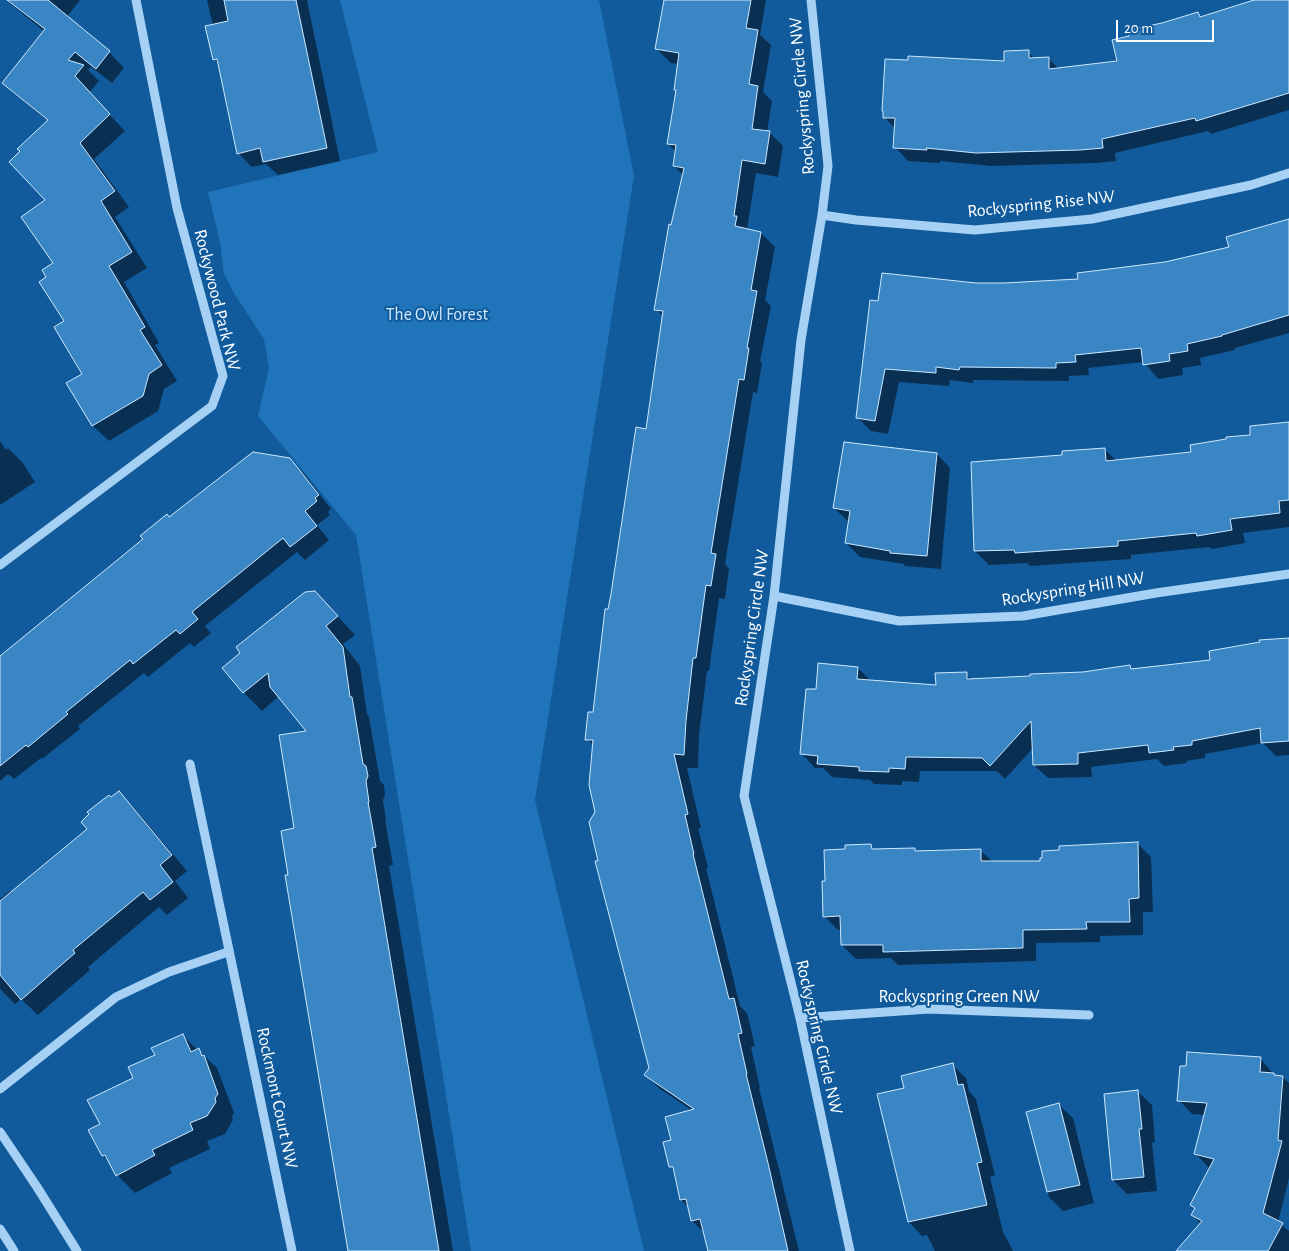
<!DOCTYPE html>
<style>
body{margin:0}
#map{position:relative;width:1289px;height:1251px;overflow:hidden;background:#115b9c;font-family:"Alegreya Sans",sans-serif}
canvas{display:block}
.scale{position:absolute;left:1116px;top:20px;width:98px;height:22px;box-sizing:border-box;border:2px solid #fff;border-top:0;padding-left:6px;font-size:15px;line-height:18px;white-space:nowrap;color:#fff;-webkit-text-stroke:4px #115b9c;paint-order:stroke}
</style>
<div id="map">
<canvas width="1289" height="1251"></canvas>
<div class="scale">20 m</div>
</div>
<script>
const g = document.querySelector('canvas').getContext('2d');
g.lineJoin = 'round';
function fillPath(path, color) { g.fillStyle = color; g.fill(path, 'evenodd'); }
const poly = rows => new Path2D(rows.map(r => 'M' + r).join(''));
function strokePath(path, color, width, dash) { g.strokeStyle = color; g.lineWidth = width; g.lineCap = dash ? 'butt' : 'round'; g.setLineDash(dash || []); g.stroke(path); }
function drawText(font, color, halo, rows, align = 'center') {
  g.font = font + ' "Alegreya Sans",sans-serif'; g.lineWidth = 4; g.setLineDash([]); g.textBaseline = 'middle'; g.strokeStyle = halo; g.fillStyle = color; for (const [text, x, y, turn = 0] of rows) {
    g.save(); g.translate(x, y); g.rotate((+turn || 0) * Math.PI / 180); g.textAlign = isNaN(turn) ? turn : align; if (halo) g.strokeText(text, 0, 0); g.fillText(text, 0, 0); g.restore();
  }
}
const green = poly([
 [340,0,599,0,634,176,535,800,644,1251,471,1251,356,535,258,416,269,368,264,339,235,295,224,274,220,242,208,192,378,152]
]);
const shadow = poly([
 [6,0,80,0,67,17,109,52,124,68,112,83,91,67,88,70,99,81,89,93,125,131,94,159,129,207,115,217,147,268,124,282,159,343,155,345,177,381,164,389,158,411,109,441,93,426,68,384,84,374,48,278,55,263,46,200,48,121,19,97,3,82,45,32],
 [207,0,307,0,340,161,278,175,266,164,252,167,238,153,219,64,214,59,213,26],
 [663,0,766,0,760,35,771,45,763,92,772,101,767,132,769,132,783,146,778,177,756,173,747,229,761,233,775,247,765,300,771,306,760,361,762,363,757,393,753,392,725,564,729,569,725,599,719,598,709,671,707,671,699,735,698,768,687,768,701,828,698,828,708,867,706,868,740,1006,747,1013,755,1046,751,1047,760,1088,759,1088,799,1251,709,1251,705,1233,692,1221,690,1208,681,1200,675,1171,671,1167,672,1140,693,1111,660,1089,646,1075,651,1068,600,862,594,746,587,739,595,714,609,611,647,430,664,317,656,309,683,175,674,166,676,152,668,144,677,91,675,90,679,64,671,63,657,49,665,2],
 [1258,0,1289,0,1289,110,1211,134,1208,131,1115,153,1116,161,1095,163,991,166,940,161,940,163,908,161,895,147,896,129,884,117,1028,52,1035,59,1048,58,1059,69,1118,62,1131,37,1163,24,1198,14,1202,18],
 [1289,219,1289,333,1235,348,1235,350,1200,358,1201,365,1182,368,1183,375,1158,379,1144,362,1088,368,1089,375,1069,376,1069,381,973,380,973,383,950,380,949,386,899,382,888,434,871,431,857,417,879,302,976,284,1079,280,1165,263,1230,248,1285,221,1284,220],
 [1289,424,1289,527,1243,533,1245,543,1212,549,1209,547,1131,555,1131,559,1030,566,1027,563,989,565,975,551,1063,456,1104,449,1117,461,1193,453],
 [0,441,6,450,8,448,22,462,35,482,0,505],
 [937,454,950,468,941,569,905,566,904,564,860,557,846,543,849,522,834,508],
 [289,459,304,474,331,509,328,512,330,515,317,525,329,540,305,560,297,552,205,626,211,633,194,647,190,643,148,677,144,673,78,726,80,729,42,759,41,758,14,779,8,774,0,781,0,655,1,657,169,518],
 [333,611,355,635,343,644,360,666,367,714,369,717,380,781,384,785,385,795,383,800,386,820,385,820,393,865,389,866,453,1251,350,1251,290,876,308,731,279,696,262,711,244,693,223,668],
 [1289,639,1289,755,1276,756,1263,743,1205,754,1205,758,1186,761,1187,763,1164,766,1157,759,1091,767,1092,777,1048,778,1034,765,1034,747,1005,779,997,771,920,771,919,782,902,781,902,785,874,784,870,780,832,777,823,768,815,768,802,754,817,691,858,668,871,681,938,686,966,674,972,680,1083,673,1130,666,1134,670,1211,661],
 [119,792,134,808,187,871,175,881,188,898,167,915,159,907,88,967,90,970,38,1015,21,999,15,1004,0,989,0,899,10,891,12,893,89,829,111,798],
 [1137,843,1151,857,1153,912,1143,912,1143,935,1100,936,1100,942,1036,943,1036,961,898,965,891,958,856,959,842,945,842,930,838,930,824,916,827,882,846,851,871,846,875,850,915,849,917,852,980,850,993,862,1041,862],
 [183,1036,217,1068,234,1113,232,1117,233,1120,225,1134,207,1141,210,1149,169,1168,172,1173,135,1193,117,1175,110,1163,103,1155,102,1125,134,1078,156,1055],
 [1260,1058,1276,1077,1283,1077,1289,1083,1289,1178,1278,1222,1289,1231,1289,1251,1178,1251,1201,1224,1192,1215,1195,1209,1191,1205,1209,1168,1196,1154,1205,1115,1192,1114,1179,1100],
 [952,1065,966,1078,969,1091,976,1099,995,1175,990,1177,1003,1232,1013,1251,935,1251,927,1235,922,1236,909,1222,905,1089],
 [1138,1092,1152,1105,1155,1142,1152,1143,1157,1191,1127,1194,1113,1180,1105,1095],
 [1059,1105,1073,1118,1094,1203,1063,1211,1049,1197,1028,1113]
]);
const building = poly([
 [7,0,48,0,110,51,96,69,75,52,68,60,84,65,75,76,110,114,80,143,115,191,101,201,132,252,109,266,145,327,140,330,162,365,149,374,143,396,92,426,66,383,82,374,54,327,64,321,39,282,46,277,42,270,53,263,21,217,45,200,9,162,20,151,17,149,48,120,2,83,45,29,7,0],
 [224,0,296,0,327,148,263,162,260,148,237,154,217,59,213,60,205,26,228,21,224,0],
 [664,0,751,0,746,28,758,30,749,84,758,86,752,129,770,131,765,164,742,160,734,216,737,216,735,226,761,232,751,290,757,291,747,348,749,348,744,380,739,379,711,553,716,554,711,586,706,585,696,658,693,658,686,721,684,755,674,754,688,814,685,815,694,854,693,854,729,999,734,998,742,1033,738,1034,747,1074,746,1074,768,1163,788,1251,708,1251,700,1219,691,1221,686,1199,680,1200,673,1167,669,1167,663,1142,671,1140,665,1117,694,1109,644,1075,649,1068,595,861,598,861,589,822,595,812,589,785,593,740,585,740,588,712,593,712,605,609,608,609,611,594,636,427,646,429,663,311,654,310,669,224,671,225,684,168,673,166,676,145,667,144,676,90,674,90,679,53,655,49,664,0],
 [1254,0,1289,0,1289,93,1196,121,1195,118,1102,139,1103,148,1080,150,976,153,926,148,927,150,893,148,895,118,883,118,883,111,882,111,885,59,908,60,908,56,1004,61,1004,51,1029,50,1029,58,1049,57,1049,69,1117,61,1112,40,1129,36,1128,30,1162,23,1198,12,1200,17,1254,0],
 [1289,219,1289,315,1222,335,1222,336,1187,344,1188,351,1169,354,1170,361,1143,365,1141,348,1075,355,1076,362,1056,363,1056,368,960,367,959,370,936,367,936,373,885,369,875,421,856,418,870,300,878,301,882,273,976,283,1004,283,1078,279,1077,273,1165,262,1229,247,1226,237,1289,219],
 [1289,422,1289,500,1279,501,1280,513,1230,519,1232,530,1197,536,1196,533,1118,541,1118,546,1015,553,1014,550,974,551,971,462,1062,455,1062,451,1105,448,1106,461,1191,452,1190,445,1226,439,1226,437,1250,435,1250,426,1289,422],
 [844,442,937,453,927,556,890,553,890,551,845,543,850,511,833,508,844,442],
 [253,452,290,458,319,495,315,498,317,501,305,511,317,526,290,547,283,538,192,612,198,619,180,634,176,630,133,664,130,660,66,712,68,714,28,747,26,745,0,766,0,656,143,539,140,536,167,514,169,517,253,452],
 [315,591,338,616,326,626,343,647,350,697,352,697,363,764,366,766,368,776,366,781,369,802,368,802,376,847,372,848,439,1251,348,1251,285,875,288,875,281,831,294,828,279,735,306,731,270,687,268,673,243,693,222,668,240,653,236,647,305,592,315,591],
 [1289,638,1289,741,1261,743,1260,728,1192,741,1192,745,1173,747,1174,750,1149,753,1148,745,1078,753,1078,764,1033,765,1031,721,990,766,982,758,906,757,905,769,889,768,889,772,859,771,859,767,817,764,818,756,800,754,806,689,816,689,818,663,858,667,857,679,936,685,935,673,967,672,967,679,1030,676,1030,674,1083,672,1130,665,1131,669,1210,660,1209,651,1260,642,1259,640,1289,638],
 [119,791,172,855,160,865,173,882,150,900,143,892,73,950,75,953,21,1000,0,975,0,901,87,829,81,822,89,814,87,812,109,795,111,797,119,791],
 [1138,842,1139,898,1129,899,1130,922,1086,922,1087,929,1023,930,1023,948,883,952,883,945,841,945,840,916,823,917,822,881,825,881,824,850,845,849,845,845,871,844,872,849,915,848,915,851,981,849,981,861,1040,861,1040,858,1042,858,1042,851,1059,850,1059,846,1138,842],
 [183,1034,191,1052,199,1048,202,1056,204,1055,218,1094,215,1098,216,1102,207,1116,190,1123,193,1130,152,1150,155,1155,116,1176,105,1155,102,1156,88,1130,100,1124,87,1100,133,1078,128,1067,155,1055,151,1048,183,1034],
 [1187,1052,1261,1057,1260,1072,1274,1073,1274,1075,1283,1076,1278,1140,1282,1141,1263,1213,1283,1223,1268,1251,1176,1251,1202,1221,1191,1215,1195,1208,1190,1205,1214,1159,1194,1154,1207,1103,1177,1101,1180,1066,1186,1066,1187,1052],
 [953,1063,958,1085,963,1084,982,1162,977,1163,987,1205,908,1222,877,1094,904,1088,901,1076,953,1063],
 [1138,1090,1142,1129,1139,1129,1144,1177,1112,1180,1104,1094,1138,1090],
 [1059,1103,1080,1185,1047,1192,1026,1112,1059,1103]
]);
const minor = poly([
 [811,0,828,166,822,215,801,340,774,596,744,796,800,1018,850,1251],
 [822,215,856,220,975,230,1092,219,1251,185,1289,173],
 [0,565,212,406,223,376,177,208,136,0],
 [774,596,899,621,1023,616,1156,593,1289,574],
 [190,764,292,1251],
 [800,1018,929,1009,1089,1015],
 [0,1089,116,997,169,972,228,952],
 [0,1132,37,1187,77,1251],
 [0,1229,14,1251]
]);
const streetNames = [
 ["Rockyspring Circle NW",802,96,-95],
 ["Rockyspring Rise NW",1041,204,-6],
 ["Rockywood Park NW",217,300,76],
 ["Rockyspring Hill NW",1073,589,-9],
 ["Rockyspring Circle NW",752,628,-82],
 ["Rockyspring Green NW",959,997],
 ["Rockyspring Circle NW",819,1037,77],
 ["Rockmont Court NW",277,1098,78]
];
const parkNames = [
 ["The Owl Forest",437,315]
];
fillPath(green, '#2074b9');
fillPath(shadow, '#0007');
fillPath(building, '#3a85c3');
strokePath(building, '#cee8fe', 1);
strokePath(minor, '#a6d1f4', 9);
drawText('18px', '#fff', '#115b9c', streetNames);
drawText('18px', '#cee8fe', '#115b9c', parkNames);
</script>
